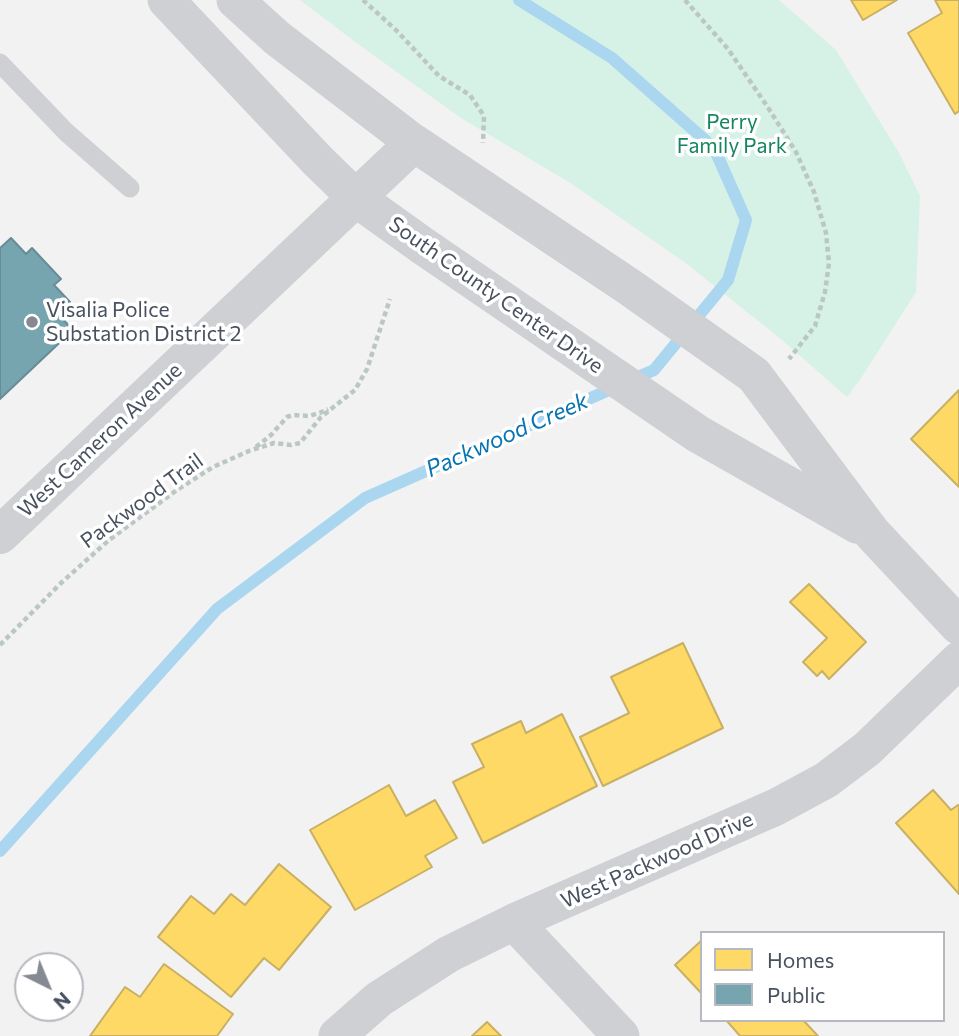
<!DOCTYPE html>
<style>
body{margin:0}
#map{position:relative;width:959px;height:1036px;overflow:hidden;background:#f2f2f2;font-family:Commissioner,sans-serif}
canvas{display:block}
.legend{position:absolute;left:700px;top:931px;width:245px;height:91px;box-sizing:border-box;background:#fff;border:2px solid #b6b9bf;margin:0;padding:9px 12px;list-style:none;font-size:21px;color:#48515f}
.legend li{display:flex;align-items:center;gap:14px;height:35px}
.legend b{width:35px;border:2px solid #b6b9bf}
.north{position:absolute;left:14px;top:952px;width:70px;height:70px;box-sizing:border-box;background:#fff;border:2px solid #b6b9bf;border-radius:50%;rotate:137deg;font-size:19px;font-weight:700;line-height:28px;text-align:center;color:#48515f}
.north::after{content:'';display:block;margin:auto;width:24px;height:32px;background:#848992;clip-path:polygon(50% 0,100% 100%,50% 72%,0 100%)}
</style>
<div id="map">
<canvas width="959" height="1036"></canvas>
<ul class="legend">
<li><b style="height:19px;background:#ffd966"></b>Homes</li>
<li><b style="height:19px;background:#76a5af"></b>Public</li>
</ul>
<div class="north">N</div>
</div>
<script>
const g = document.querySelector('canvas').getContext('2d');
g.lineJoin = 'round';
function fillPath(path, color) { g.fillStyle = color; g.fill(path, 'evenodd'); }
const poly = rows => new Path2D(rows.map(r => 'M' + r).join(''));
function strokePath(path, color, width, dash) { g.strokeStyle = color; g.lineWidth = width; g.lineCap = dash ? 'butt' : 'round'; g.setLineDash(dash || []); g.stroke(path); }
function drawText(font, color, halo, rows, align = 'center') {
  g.font = font + ' Commissioner,sans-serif'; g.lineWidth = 7; g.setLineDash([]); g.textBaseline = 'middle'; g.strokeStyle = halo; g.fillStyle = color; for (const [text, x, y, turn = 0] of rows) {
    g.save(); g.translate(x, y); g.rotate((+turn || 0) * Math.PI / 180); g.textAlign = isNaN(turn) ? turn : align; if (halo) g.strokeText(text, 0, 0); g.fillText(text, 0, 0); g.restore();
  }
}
const green = poly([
 [300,0,779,0,836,50,899,153,920,196,916,292,861,378,847,397,782,340,687,264,572,184,461,118,358,44]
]);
const homes = poly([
 [851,0,897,0,863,20,851,0],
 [935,0,959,0,959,111,955,114,908,33,942,13,935,0],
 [959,390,959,487,911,439,959,390],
 [809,584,866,642,829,679,822,671,817,676,803,662,827,638,790,602,809,584],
 [683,643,723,728,603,786,580,737,629,713,611,677,683,643],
 [562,714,597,786,483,843,453,782,484,767,472,744,521,721,526,733,562,714],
 [389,785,406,816,435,800,457,838,425,856,432,867,355,910,310,830,389,785],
 [933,790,951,810,958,805,959,806,959,894,896,823,933,790],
 [279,864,331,907,279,970,264,958,231,997,158,937,191,896,214,914,231,894,245,905,279,864],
 [702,940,702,994,675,965,702,940],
 [164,964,233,1014,217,1036,90,1036,125,987,140,997,164,964],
 [726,1020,803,1020,818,1036,740,1036,726,1020],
 [487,1022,501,1036,472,1036,487,1022]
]);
const public = poly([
 [11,238,26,254,32,248,61,279,54,285,70,302,57,313,73,330,0,399,0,248,11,238]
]);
const stream = poly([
 [0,851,217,609,365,498,654,370,728,280,746,220,714,148,612,58,519,0]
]);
const path = poly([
 [363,0,396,30,439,76,470,95,484,116,483,143],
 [685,0,728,49,767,106,796,152,814,192,826,233,829,263,825,292,815,326,789,359],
 [256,447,271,435,287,417,293,415,309,416,322,412,328,409],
 [0,645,61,583,109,540,177,490,213,467,249,451,274,443,291,445,300,443,321,417,355,390,367,369,390,299]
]);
const service = poly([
 [0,63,66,132,130,188]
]);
const minor = poly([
 [166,0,318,161,356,198],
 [235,0,277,38,414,143],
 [514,922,621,1036],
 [337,1036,379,999,449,954,514,922,776,807,826,780,867,749,959,660]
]);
const tertiary = poly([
 [356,198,423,246,698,434,858,525],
 [0,535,414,143,628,286,754,375,872,533,959,626]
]);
const markers = [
 [32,322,7,"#848992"]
];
const parkNames = [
 ["Perry",732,122],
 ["Family Park",732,146]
];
const streetNames = [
 ["South County Center Drive",496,295,35],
 ["West Cameron Avenue",100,440,-43],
 ["Packwood Trail",142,501,-36],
 ["West Packwood Drive",657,860,-24]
];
const poiNames = [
 ["Visalia Police",46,310],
 ["Substation District 2",46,334]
];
const waterNames = [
 ["Packwood Creek",507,435,-24]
];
fillPath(green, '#d6f1e5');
fillPath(homes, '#ffd966');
strokePath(homes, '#c8b064', 2);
fillPath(public, '#76a5af');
strokePath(public, '#688c97', 2);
strokePath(stream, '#aad6f0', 12);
strokePath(path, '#bbc7c5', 4.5, [5, 3.5]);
strokePath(service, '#ced0d3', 19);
strokePath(minor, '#ced0d3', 37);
strokePath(tertiary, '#ced0d3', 38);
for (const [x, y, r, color] of markers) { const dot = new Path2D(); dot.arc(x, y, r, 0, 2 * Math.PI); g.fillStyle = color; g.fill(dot); strokePath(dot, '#fff', 2.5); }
drawText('21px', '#14855f', '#fff', parkNames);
drawText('21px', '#48515f', '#fff', streetNames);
drawText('21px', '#48515f', '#fff', poiNames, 'left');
drawText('italic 23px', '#0773b3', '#fff', waterNames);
</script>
